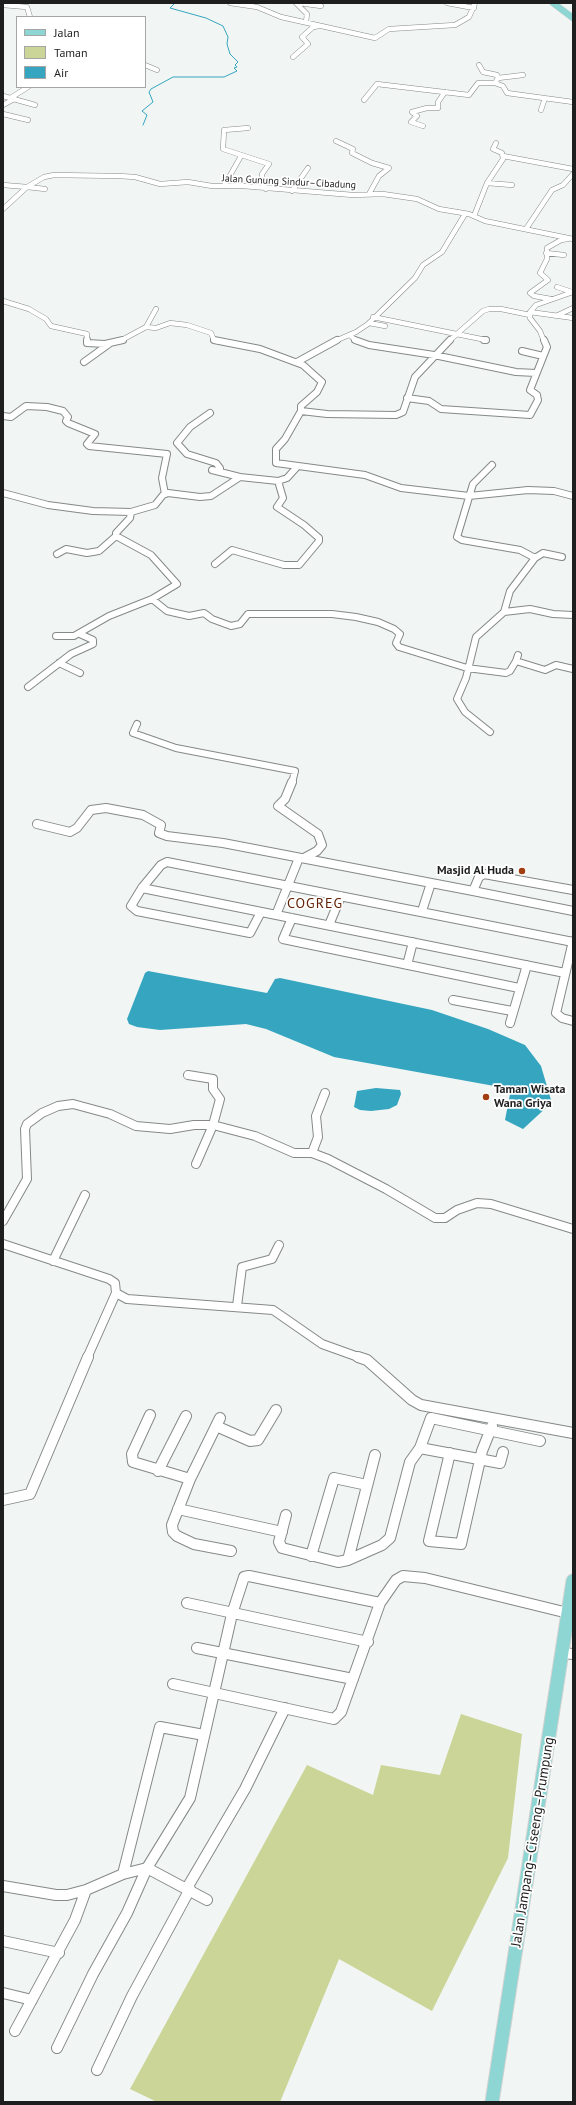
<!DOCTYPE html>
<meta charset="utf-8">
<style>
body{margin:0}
#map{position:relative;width:576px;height:2105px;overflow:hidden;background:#f1f5f3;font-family:"PT Sans",sans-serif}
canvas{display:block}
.frame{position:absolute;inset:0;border:4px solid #1d1e1d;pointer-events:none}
.legend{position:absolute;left:16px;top:16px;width:130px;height:72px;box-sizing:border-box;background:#fff;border:1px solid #a5a5a5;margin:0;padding:5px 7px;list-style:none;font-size:12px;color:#1d1e1d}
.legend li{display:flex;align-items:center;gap:8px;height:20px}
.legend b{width:20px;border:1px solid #a5a5a5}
</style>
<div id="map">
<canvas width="576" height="2105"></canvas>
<div class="frame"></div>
<ul class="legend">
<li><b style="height:5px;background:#8dd6d3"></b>Jalan</li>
<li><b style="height:11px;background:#cad597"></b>Taman</li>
<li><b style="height:11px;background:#35a5c0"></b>Air</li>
</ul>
</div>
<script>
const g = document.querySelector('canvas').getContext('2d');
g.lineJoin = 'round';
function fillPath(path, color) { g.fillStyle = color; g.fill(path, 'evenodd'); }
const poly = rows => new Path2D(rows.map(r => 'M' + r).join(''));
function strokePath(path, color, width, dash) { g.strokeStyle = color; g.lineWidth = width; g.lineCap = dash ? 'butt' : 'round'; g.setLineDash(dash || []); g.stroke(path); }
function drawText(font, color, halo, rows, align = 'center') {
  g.font = font + ' "PT Sans",sans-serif'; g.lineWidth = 3.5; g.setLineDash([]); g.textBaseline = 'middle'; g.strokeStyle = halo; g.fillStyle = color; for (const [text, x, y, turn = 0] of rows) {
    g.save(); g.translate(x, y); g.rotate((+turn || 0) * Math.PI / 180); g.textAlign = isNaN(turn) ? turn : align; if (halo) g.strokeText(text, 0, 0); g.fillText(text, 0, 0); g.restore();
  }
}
const green = poly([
 [461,1714,522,1734,508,1858,432,2011,339,1959,280,2102,157,2102,130,2089,307,1765,373,1795,381,1765,440,1775]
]);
const water = poly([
 [148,971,267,993,275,979,280,978,432,1010,488,1029,525,1045,541,1066,551,1100,549,1105,523,1129,505,1120,511,1089,334,1057,266,1029,246,1024,160,1030,137,1027,129,1024,127,1019,145,973],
 [376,1088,400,1090,401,1094,397,1105,389,1109,371,1111,360,1110,354,1107,357,1091]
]);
const stream = poly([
 [143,125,147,115,142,111,153,102,149,92,151,89,173,77,224,77,237,71,234,68,237,67,235,65,238,62,230,54,227,44,228,37,223,26,206,18,170,8,175,3]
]);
const minorFar3 = poly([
 [230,3,257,7,281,17,375,38,389,29,455,25,469,17,475,3],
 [296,3,307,14,306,22],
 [299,3,321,6],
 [447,3,474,8],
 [3,5,27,7,30,17],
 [293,57,308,44,302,37,313,27,320,26],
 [145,65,157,70],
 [479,65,483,72,497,75,498,78,495,83,503,86,507,93,573,102],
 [498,78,523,75],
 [3,96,35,105],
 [12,97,28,87],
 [364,100,377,84,469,95,478,83,495,83],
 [3,105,14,99],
 [541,110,545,98],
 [3,114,28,120],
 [423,126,411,122,417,116,412,112,427,108,438,108,438,102,445,92],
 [248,128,224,130,223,149,269,164,262,174,262,181,266,189],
 [336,141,353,149,352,153,372,163,389,168],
 [503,156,573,169],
 [487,183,512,185],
 [3,185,27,187,44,177,54,175,119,176,135,177,160,184,188,182,212,186,243,186,353,195,383,194,417,199,439,209,469,214,485,221,573,239],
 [224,186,241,156],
 [292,191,308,168],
 [369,194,379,176,389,168],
 [3,209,27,187,45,189],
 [474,216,487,183,503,159,502,153,493,149,496,143],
 [526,229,552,190,563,185,573,174],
 [546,253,564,255],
 [557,287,572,292],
 [551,299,534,296,530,293,548,280,540,273,547,259,547,248,561,240,568,239],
 [3,301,29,309,46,319,51,326,87,334,87,341],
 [530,312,573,318],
 [556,316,573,308],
 [373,317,486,340],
 [369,323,385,326],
 [146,327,156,328,170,323,187,325,211,333,214,340,217,341],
 [350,335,356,341],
 [120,341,146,327,156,309],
 [335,341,356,332,368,324,415,278,423,265,442,252,465,214],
 [449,341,483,311,489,309,501,309,530,315],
 [544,341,540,331,530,318,530,312,536,305,573,292]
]);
const minorFar2 = poly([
 [87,340,87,343,105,344,123,340],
 [214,340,260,349,303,365,322,382,317,392,301,406,301,411,327,414,396,415,403,412,415,377,450,340],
 [355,340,369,345,434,355,516,372,536,373],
 [484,340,486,340],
 [522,351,543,356],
 [84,362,109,344],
 [297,362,337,340],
 [407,398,429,401,441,409,530,415,538,400,537,395,530,390,547,347,544,340],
 [301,411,285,439,276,449,276,463,365,475,401,488,469,496,528,490,554,491,573,496],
 [210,413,190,427,177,443,187,454,216,463,220,468,220,472],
 [3,416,11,417,26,406,47,407,63,411,68,417,66,421,68,423,95,434,87,444,89,446,167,454,162,478,165,494],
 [212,470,240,477],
 [3,493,48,505,93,511,131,512,155,505,163,495,168,493,200,497,211,496,240,477,278,481,287,478,297,467],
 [57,554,66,549,87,553,99,551,116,536],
 [535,558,543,553,562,557],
 [215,564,232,550,284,565,299,565,319,541,319,538,304,525,277,507,283,498,278,481],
 [152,599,167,611,189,616,204,613,212,619,231,626,240,624,248,614,332,614,356,617,378,622,394,629,400,634,396,643,399,647,467,668,506,673,510,671,516,661],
 [504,612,530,609,553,614,573,615],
 [56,636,74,636,109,616,152,599,177,584,151,555,116,536,116,533,130,518,131,512],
 [518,655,516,661,545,670,556,665,573,669],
 [59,663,80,673],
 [28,687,71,654,93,644,93,640,80,634],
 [137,724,133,733,176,748,295,771,292,783],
 [490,732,465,712,457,699,466,678,476,637,504,612,510,591,535,558,520,550,462,540,457,537,473,484,492,465]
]);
const minorFar1 = poly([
 [292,782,285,799,278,806,318,834,322,845,317,851,304,858],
 [37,824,70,832,77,828,91,810,106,808,143,815,161,825,159,833,167,836,223,843,473,891,479,877,484,874,573,890],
 [142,888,565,973],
 [473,891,573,911],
 [422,911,431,883],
 [261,912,250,933,137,911,131,906,142,888,161,865,167,862,573,942],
 [276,915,299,858],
 [292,918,283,939,519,988],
 [329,925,341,896],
 [573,941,556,1013,562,1018,573,1021],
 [407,965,413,942],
 [453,1000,512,1011],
 [510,1023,527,965],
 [188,1075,213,1079,213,1089,220,1099,213,1125,196,1164],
 [312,1153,318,1137,316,1116,325,1093],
 [3,1221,27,1179,25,1129,27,1124,42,1113,58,1106,73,1104,110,1114,136,1126,170,1129,194,1125,213,1125,255,1136,294,1153,312,1153,328,1159,386,1189,435,1218,445,1218,457,1210,477,1203,491,1204,573,1229],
 [3,1244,109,1279,115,1283,116,1293,87,1358],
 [53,1261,85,1195],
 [116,1293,127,1299,273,1310,322,1344,361,1358],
 [237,1306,242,1267,272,1259,279,1245]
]);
const minor = poly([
 [358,1357,367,1360,412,1400,421,1405,573,1433],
 [150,1415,132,1454,133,1462,190,1479],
 [220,1418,190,1479,172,1525,173,1532,177,1536,194,1544,231,1551],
 [216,1426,250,1441,258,1440,276,1410],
 [420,1448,500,1463,503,1452],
 [450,1453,429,1541,461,1544,482,1451,492,1426],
 [158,1471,186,1416],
 [3,1500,30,1494,88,1357],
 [178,1509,282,1532],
 [286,1515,279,1542,282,1548,338,1562,348,1560,382,1545,390,1538,410,1462,420,1448,431,1418,540,1441],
 [311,1556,334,1478,367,1485],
 [348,1560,375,1455],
 [187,1603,368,1642],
 [197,1648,353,1679],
 [562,1653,573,1654],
 [173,1684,334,1719,341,1712,380,1603,396,1580,403,1576,425,1578,568,1613],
 [123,1874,160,1727,204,1735],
 [3,1886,56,1895,67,1895,86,1890,123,1874,147,1868,190,1798,232,1614,244,1577,249,1576,380,1603],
 [187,1888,245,1789,285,1708],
 [3,1941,59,1953],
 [3,1993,32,2000],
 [15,2031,75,1920,86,1890],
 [57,2048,93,1974,127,1913,147,1868,207,1900],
 [97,2070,132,1996,190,1889]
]);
const majorFar1 = poly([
 [553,3,573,18]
]);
const major = poly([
 [492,2102,573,1581]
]);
const markers = [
 [522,871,4,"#a23d10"],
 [486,1097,4,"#a23d10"]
];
const farStreetnames = [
 ["Jalan Gunung Sindur–Cibadung",289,182,3]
];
const poiNames = [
 ["Masjid Al Huda",514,871],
 ["Taman Wisata",494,1090,"left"],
 ["Wana Griya",494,1104,"left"]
];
const quarterNames = [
 ["COGREG",315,904]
];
const nearStreetnames = [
 ["Jalan Jampang–Ciseeng–Prumpung",533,1842,-81]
];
fillPath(green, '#cad597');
fillPath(water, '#35a5c0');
strokePath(stream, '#35a5c0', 1);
strokePath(minorFar3, '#858987', 5.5);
strokePath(minorFar2, '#858987', 8);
strokePath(minorFar1, '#858987', 10);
strokePath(minor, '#858987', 12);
strokePath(majorFar1, '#d2d2d2', 7);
strokePath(major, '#d2d2d2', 15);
strokePath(minorFar3, '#fff', 4.5);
strokePath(minorFar2, '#fff', 6);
strokePath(minorFar1, '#fff', 8);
strokePath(minor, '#fff', 10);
strokePath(majorFar1, '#8dd6d3', 6);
strokePath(major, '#8dd6d3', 13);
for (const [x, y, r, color] of markers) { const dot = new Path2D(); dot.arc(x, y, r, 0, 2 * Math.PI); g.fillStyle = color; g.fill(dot); strokePath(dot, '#fff', 1.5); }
drawText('10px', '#1d1e1d', '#fff', farStreetnames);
drawText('bold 12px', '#1d1e1d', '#fff', poiNames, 'right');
g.letterSpacing = '1px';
drawText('14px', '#602004', '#fff', quarterNames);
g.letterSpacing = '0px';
drawText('14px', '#1d1e1d', '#fff', nearStreetnames);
</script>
